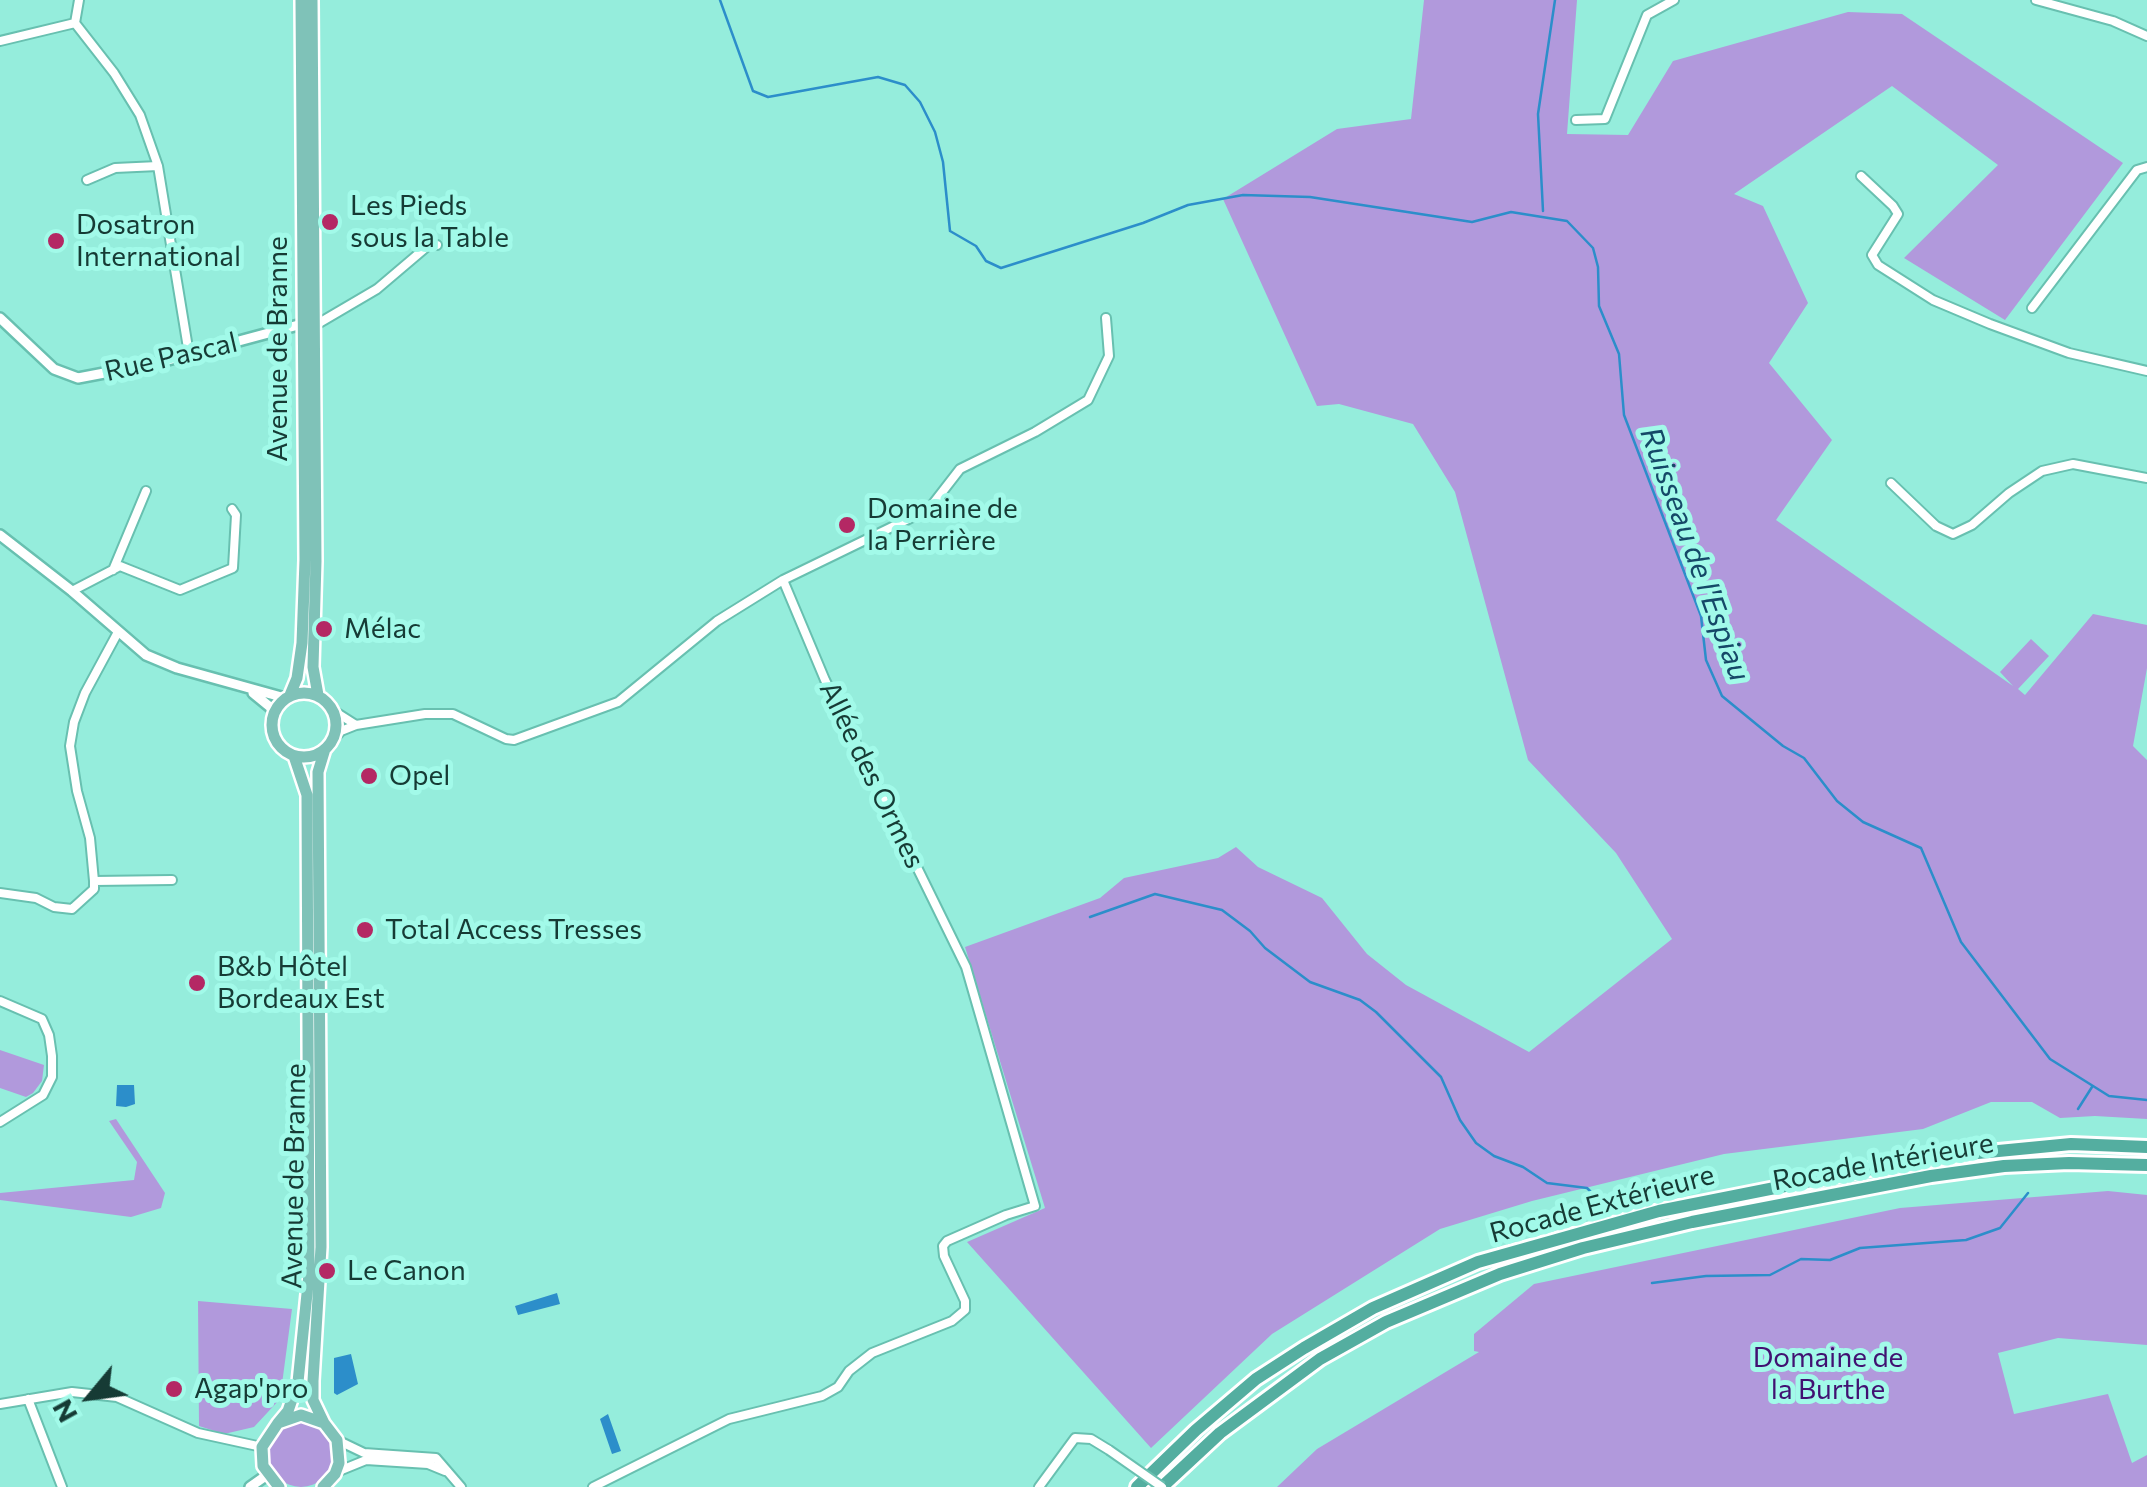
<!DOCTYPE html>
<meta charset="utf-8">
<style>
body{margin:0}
#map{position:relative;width:2147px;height:1487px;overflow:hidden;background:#95eddc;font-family:Commissioner,sans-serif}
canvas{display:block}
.north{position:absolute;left:40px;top:1347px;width:100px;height:100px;-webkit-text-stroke:8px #a2fae9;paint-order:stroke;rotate:241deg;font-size:28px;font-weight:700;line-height:40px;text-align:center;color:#163b35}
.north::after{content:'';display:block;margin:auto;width:35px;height:45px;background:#163b35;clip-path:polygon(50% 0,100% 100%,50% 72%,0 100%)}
</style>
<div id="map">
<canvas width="2147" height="1487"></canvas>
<div class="north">N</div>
</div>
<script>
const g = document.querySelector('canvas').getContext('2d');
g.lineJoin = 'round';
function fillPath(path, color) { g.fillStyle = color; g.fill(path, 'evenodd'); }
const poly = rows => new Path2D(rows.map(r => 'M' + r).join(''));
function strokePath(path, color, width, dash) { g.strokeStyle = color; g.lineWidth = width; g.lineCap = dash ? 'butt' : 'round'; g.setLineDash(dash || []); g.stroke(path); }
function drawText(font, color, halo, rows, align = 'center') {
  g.font = font + ' Commissioner,sans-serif'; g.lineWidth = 10; g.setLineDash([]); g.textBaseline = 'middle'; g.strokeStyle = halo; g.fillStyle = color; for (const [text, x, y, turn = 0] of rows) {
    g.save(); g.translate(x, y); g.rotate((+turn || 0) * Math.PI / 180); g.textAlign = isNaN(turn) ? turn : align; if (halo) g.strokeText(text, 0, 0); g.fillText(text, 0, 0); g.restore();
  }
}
const green = poly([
 [1424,0,1577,0,1567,134,1628,135,1673,61,1848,12,1902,14,2123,163,2005,320,1904,258,1998,165,1892,86,1734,194,1763,206,1808,303,1769,363,1832,440,1776,520,2013,686,2000,672,2031,639,2049,656,2018,689,2025,695,2093,614,2147,625,2147,668,2133,746,2147,760,2147,1119,2095,1116,2060,1118,2032,1102,1991,1102,1923,1129,1724,1154,1532,1201,1440,1229,1272,1334,1151,1448,967,1242,1045,1208,965,947,1100,898,1124,878,1218,858,1236,847,1258,867,1322,898,1367,954,1406,985,1529,1052,1672,939,1616,853,1528,760,1455,492,1413,424,1339,404,1317,406,1223,199,1337,129,1411,119],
 [0,1050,44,1065,42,1081,33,1093,26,1097,0,1088],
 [116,1119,165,1193,161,1208,131,1217,0,1200,0,1193,134,1180,137,1162,109,1121],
 [2108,1191,2147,1195,2147,1345,2058,1338,1998,1353,2014,1414,2108,1394,2132,1463,2147,1455,2147,1487,1277,1487,1317,1449,1479,1352,1474,1351,1474,1334,1534,1284,1900,1208],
 [198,1301,292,1309,280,1399,254,1427,224,1434,199,1426],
 '269 1455a32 32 0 1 1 64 0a32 32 0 1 1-64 0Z'
]);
const water = poly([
 [117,1085,134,1085,135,1104,126,1107,116,1106],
 [557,1293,560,1304,518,1315,515,1306],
 [351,1354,358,1384,337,1395,334,1393,334,1358],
 [608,1414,621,1451,612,1454,600,1419]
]);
const stream = poly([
 [720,0,753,91,768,97,878,77,905,85,920,102,935,132,943,162,950,231,976,246,986,261,1001,268,1143,223,1188,205,1243,195,1310,197,1472,222,1511,212,1567,221,1593,248,1598,267,1599,306,1619,354,1624,415,1701,616,1706,660,1722,696,1783,746,1804,758,1837,801,1863,822,1921,848,1961,942,2050,1059,2109,1096,2147,1100],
 [1543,211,1538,114,1555,0],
 [1090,917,1155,894,1222,910,1250,931,1265,948,1310,982,1360,1000,1376,1012,1441,1077,1460,1120,1476,1143,1494,1156,1523,1167,1547,1183,1587,1188,1593,1194],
 [2078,1109,2092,1087],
 [1652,1283,1706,1276,1770,1275,1801,1259,1830,1260,1860,1248,1966,1240,2000,1228,2028,1193]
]);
const minor = poly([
 [2036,0,2113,21,2147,36],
 [75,23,79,0],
 [0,41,75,23,114,73,140,115,158,166,189,354],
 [1576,120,1605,119,1647,15,1674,0],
 [1861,176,1893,206,1898,214,1872,255,1878,265,1933,300,1990,324,2069,353,2147,371],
 [87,180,115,168,158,166],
 [2032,308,2137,170,2147,167],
 [314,326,377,289,430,244,437,245],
 [1891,483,1936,526,1953,534,1972,525,2009,493,2042,471,2073,464,2147,478],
 [113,570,146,491],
 [72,591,120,566,180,590,233,568,236,515,232,509],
 [334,711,356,725],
 [332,741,341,731,356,725,425,714,453,714,506,739,514,740,618,702,717,621,783,580,929,509,960,469,1035,432,1088,400,1109,356,1106,318],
 [94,881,90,838,77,791,70,746,74,722,85,693,118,632],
 [0,893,36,898,54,907,72,909,94,889,94,881,172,880],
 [0,1001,42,1019,49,1035,52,1056,52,1077,43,1095,0,1122],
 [28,1399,62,1487],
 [0,1404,72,1392,117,1397,198,1433,262,1447],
 [337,1440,364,1453,436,1458,461,1487],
 [339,1471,366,1460,428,1464,445,1471],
 [593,1487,729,1419,822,1396,838,1387,849,1371,872,1353,952,1321,965,1310,965,1301,944,1256,943,1246,947,1241,1006,1215,1035,1206,966,967,825,680,783,580],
 [1039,1487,1075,1438,1091,1439,1109,1450]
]);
const tertiary = poly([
 [0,318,54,369,78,378,157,363,302,324],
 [0,535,72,591,146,655,177,668,285,698],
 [253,693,275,711],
 [250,1487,267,1475]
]);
const primary = poly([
 [312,0,316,561,313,667,318,695],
 '272 725a32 32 0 1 1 64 0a32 32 0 1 1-64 0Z',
 [290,695,297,678,302,643,305,560,301,0],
 [278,1423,288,1411,298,1382,309,1274,307,795,294,756],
 [324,1423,313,1400,313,1381,321,1247,318,772,325,749],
 [279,1487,263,1466,262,1447,278,1423,301,1415,324,1423,337,1440,339,1463,335,1474,323,1487]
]);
const trunk = poly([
 [1137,1487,1196,1430,1256,1379,1304,1348,1373,1308,1478,1262,1659,1211,1926,1158,2071,1144,2147,1147],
 [1162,1487,1220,1433,1320,1359,1386,1322,1500,1274,1583,1248,1692,1222,1931,1176,2004,1166,2069,1163,2147,1165]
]);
const minorBridge = poly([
 [1109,1450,1162,1487]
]);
const markers = [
 [330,222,10,"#b42864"],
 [56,241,10,"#b42864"],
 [847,525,10,"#b42864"],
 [324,629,10,"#b42864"],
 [369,776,10,"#b42864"],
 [365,930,10,"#b42864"],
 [197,983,10,"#b42864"],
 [327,1271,10,"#b42864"],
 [174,1389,10,"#b42864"]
];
const poiNames = [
 ["Les Pieds",350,206],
 ["sous la Table",350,238],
 ["Dosatron",76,225],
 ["International",76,257],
 ["Domaine de",867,509],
 ["la Perrière",867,541],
 ["Mélac",344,629],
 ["Opel",389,776],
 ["Total Access Tresses",385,930],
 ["B&b Hôtel",217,967],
 ["Bordeaux Est",217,999],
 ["Le Canon",347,1271],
 ["Agap'pro",194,1389]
];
const streetNames = [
 ["Avenue de Branne",278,349,-90],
 ["Rue Pascal",171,357,-13],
 ["Allée des Ormes",872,775,64],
 ["Rocade Intérieure",1883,1162,-10],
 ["Avenue de Branne",294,1176,-89],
 ["Rocade Extérieure",1602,1204,-15]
];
const parkNames = [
 ["Domaine de",1828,1358],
 ["la Burthe",1828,1390]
];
const waterNames = [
 ["Ruisseau de l'Espiau",1695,554,70]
];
fillPath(green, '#b199dc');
fillPath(water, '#2c8eca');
strokePath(stream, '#2c8eca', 2.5);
strokePath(minor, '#68c0b0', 12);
strokePath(tertiary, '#68c0b0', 14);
strokePath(primary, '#fff', 16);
strokePath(trunk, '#fff', 18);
strokePath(minor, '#fff', 8);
strokePath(tertiary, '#fff', 9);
strokePath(primary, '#7fc2b8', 11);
strokePath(trunk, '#54aea0', 12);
strokePath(minorBridge, '#68c0b0', 12, []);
strokePath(minorBridge, '#fff', 8);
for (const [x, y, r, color] of markers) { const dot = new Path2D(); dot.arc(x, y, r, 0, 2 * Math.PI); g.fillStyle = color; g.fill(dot); strokePath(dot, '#a2fae9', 4); }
drawText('28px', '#163b35', '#a2fae9', poiNames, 'left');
drawText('28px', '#163b35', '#a2fae9', streetNames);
drawText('28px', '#411171', '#a2fae9', parkNames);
drawText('italic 30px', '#154867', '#a2fae9', waterNames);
</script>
